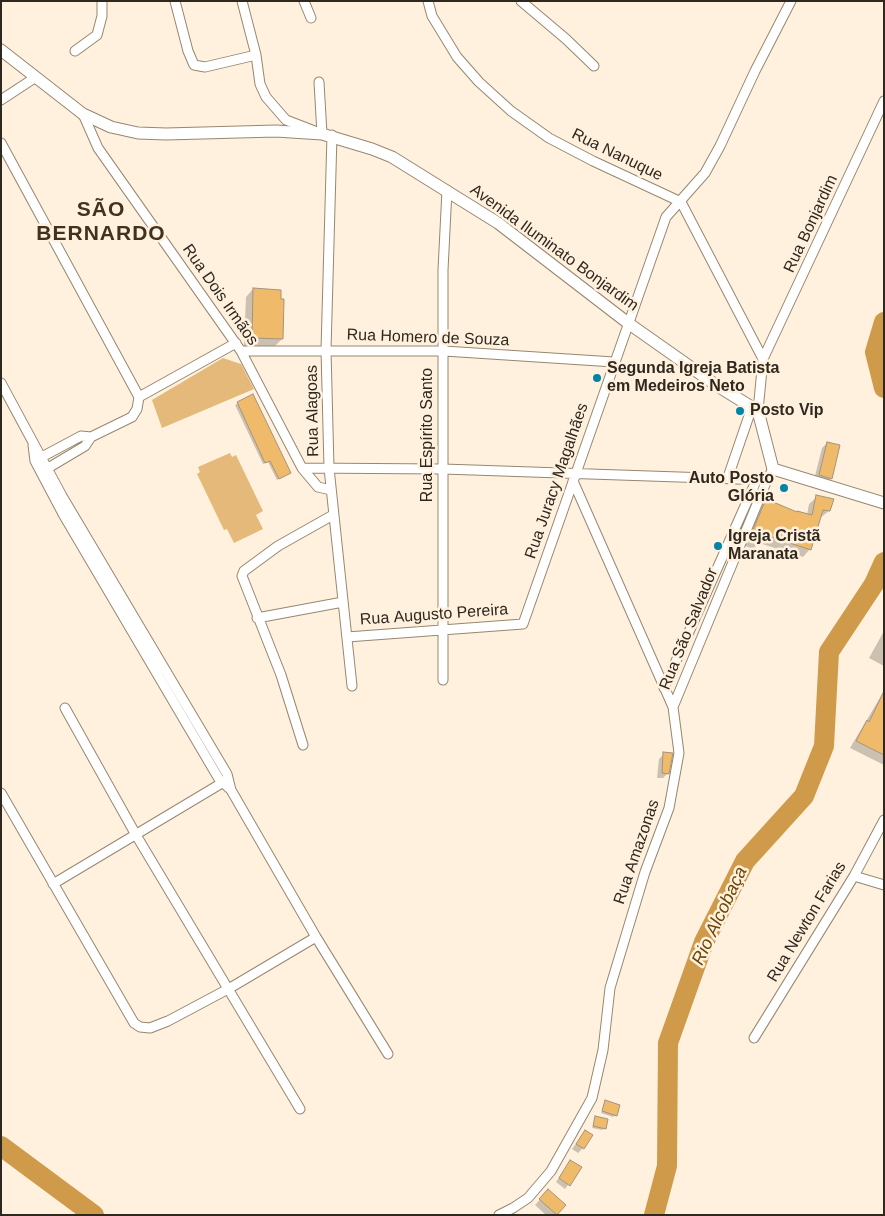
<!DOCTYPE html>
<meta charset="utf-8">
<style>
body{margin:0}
#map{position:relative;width:885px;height:1216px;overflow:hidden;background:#fff1dd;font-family:Arial,sans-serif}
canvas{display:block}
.frame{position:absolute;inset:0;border:2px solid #2f281f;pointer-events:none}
</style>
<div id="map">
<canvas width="885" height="1216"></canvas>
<div class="frame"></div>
</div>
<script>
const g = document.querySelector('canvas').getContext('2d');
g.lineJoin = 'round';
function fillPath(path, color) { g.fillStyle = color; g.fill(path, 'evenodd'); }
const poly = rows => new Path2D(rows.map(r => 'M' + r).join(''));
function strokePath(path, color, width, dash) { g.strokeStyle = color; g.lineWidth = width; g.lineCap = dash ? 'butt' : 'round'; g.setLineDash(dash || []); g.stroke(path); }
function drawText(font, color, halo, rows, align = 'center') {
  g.font = font + ' Arial,sans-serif'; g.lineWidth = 5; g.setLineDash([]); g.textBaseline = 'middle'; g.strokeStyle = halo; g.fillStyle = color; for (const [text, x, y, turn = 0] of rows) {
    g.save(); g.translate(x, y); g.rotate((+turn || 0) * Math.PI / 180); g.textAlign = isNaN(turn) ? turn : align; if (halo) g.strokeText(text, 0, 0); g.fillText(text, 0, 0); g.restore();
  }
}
const green = poly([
 [223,358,241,364,254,389,162,428,152,400],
 [230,453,232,457,236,455,263,511,256,515,263,529,234,543,227,529,224,530,197,474,200,472,198,467]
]);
const shadow = poly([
 [253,289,282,339,274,347,244,346,246,297],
 [253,396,290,473,277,480,268,462,263,464,235,405],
 [827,443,831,478,826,483,814,480,822,448],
 [817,497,829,511,820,518,810,549,803,557,759,543,753,549,743,545,759,508,766,501,796,514,807,515,809,504],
 [884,631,884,666,869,658],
 [884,691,884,765,850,748],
 [664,754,668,773,663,778,657,778,659,759],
 [606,1101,616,1115,613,1117,601,1113],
 [596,1118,604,1128,602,1130,592,1128],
 [585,1131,583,1148,578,1153,572,1149],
 [570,1161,580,1168,565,1189,556,1182],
 [548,1191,564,1205,555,1215,546,1215,535,1205]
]);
const river = poly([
 [884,322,875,352,884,388],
 [1,1146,94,1215],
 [654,1215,667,1166,668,1043,704,942,745,861,804,796,824,746,829,652,874,584,884,562]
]);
const building = poly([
 [253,288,281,290,281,299,284,299,283,339,252,338,253,288],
 [253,394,291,473,279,479,270,461,265,463,237,402,253,394],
 [827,442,840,445,832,479,819,475,827,442],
 [816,495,834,499,830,511,823,510,811,550,765,535,762,542,750,537,766,499,797,512,797,511,812,515,816,495],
 [884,691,884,755,856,741,867,720,869,722,884,691],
 [663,752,673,753,669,774,662,773,663,752],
 [605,1100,620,1105,617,1116,602,1111,605,1100],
 [595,1116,608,1119,606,1129,593,1126,595,1116],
 [585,1130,593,1135,584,1149,576,1144,585,1130],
 [570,1160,582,1167,570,1186,559,1178,570,1160],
 [548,1189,566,1205,557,1215,539,1199,548,1189]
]);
const minor = poly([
 [175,1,188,51,194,65,205,67,256,55],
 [242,1,256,55,260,84,266,97,286,120,322,134,319,82],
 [304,1,311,18],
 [428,1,432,16,457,57,479,82,511,111,549,138,593,161,681,202,763,359],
 [521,1,566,39,594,66],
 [75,51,97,35,102,16,102,1],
 [1,100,36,77],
 [83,114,98,148,241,351,302,468,318,487,331,490],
 [332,135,326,350,329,468,352,686],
 [1,143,139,397],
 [241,351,444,351,614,362],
 [1,383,62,496,227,774,231,790,316,937,388,1054],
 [139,397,236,343],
 [758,411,763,359,884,101],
 [33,445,35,461,63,514,219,779,231,790],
 [38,459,81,436,91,437],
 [302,468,443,469,767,480,773,469],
 [43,471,85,446,91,437,132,417,137,409,139,397],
 [728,477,752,407],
 [257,618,343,602],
 [347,637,523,624,666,217,705,173,720,146,755,71,791,1],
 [443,680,443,270,447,190],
 [664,688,757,479],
 [673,707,767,480],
 [65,708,136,835,300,1109],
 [303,745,281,675,242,576,244,571,278,546,333,515],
 [1,793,134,1023,140,1027,150,1028,168,1021,230,988,316,937],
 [854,876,884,885],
 [53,884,227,780],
 [754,1038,854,876,884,820],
 [499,1215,513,1208,528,1198,551,1171,592,1098,603,1050,610,988,645,872,669,808,679,753,673,707,573,481]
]);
const tertiary = poly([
 [1,50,83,114,111,127,138,133,166,134,276,131,322,134,372,149,392,157,498,223,628,323,716,385,758,411,773,469,884,503]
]);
const markers = [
 [597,378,5,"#0383a7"],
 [740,411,5,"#0383a7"],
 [784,488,5,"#0383a7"],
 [718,546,5,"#0383a7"]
];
const streetNames = [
 ["Rua Nanuque",617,155,26],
 ["Rua Bonjardim",811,224,-65],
 ["Avenida Iluminato Bonjardim",554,248,36],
 ["Rua Dois Irmãos",220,295,55],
 ["Rua Homero de Souza",428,338,2],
 ["Rua Alagoas",313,411,-91],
 ["Rua Espírito Santo",428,435,-90],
 ["Rua Juracy Magalhães",557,481,-71],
 ["Rua Augusto Pereira",434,615,-4],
 ["Rua São Salvador",689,629,-68],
 ["Rua Amazonas",637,852,-71],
 ["Rua Newton Farias",807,922,-59]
];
const poiNames = [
 ["Segunda Igreja Batista",607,369],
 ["em Medeiros Neto",607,387],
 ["Posto Vip",750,411],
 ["Auto Posto",774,479,"right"],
 ["Glória",774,497,"right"],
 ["Igreja Cristã",728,537],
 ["Maranata",728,555]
];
const waterNames = [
 ["Rio Alcobaça",720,916,-65]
];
const districtNames = [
 ["SÃO",101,210],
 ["BERNARDO",101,234]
];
fillPath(green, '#e4b979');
fillPath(shadow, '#0003');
strokePath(river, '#cf9b4b', 20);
fillPath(building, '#f0ba6b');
strokePath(building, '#a4937c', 1);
strokePath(minor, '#978771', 11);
strokePath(tertiary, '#978771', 13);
strokePath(minor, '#fff', 9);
strokePath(tertiary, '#fff', 11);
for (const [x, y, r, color] of markers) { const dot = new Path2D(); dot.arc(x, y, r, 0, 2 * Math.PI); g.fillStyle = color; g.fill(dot); strokePath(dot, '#fff1dd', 2); }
drawText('16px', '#2f281f', '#fff1dd', streetNames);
drawText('bold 16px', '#2f281f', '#fff1dd', poiNames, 'left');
drawText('italic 18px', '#6a4706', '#fff1dd', waterNames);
g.letterSpacing = '1px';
drawText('bold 21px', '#40321e', '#fff1dd', districtNames);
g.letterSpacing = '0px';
</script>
